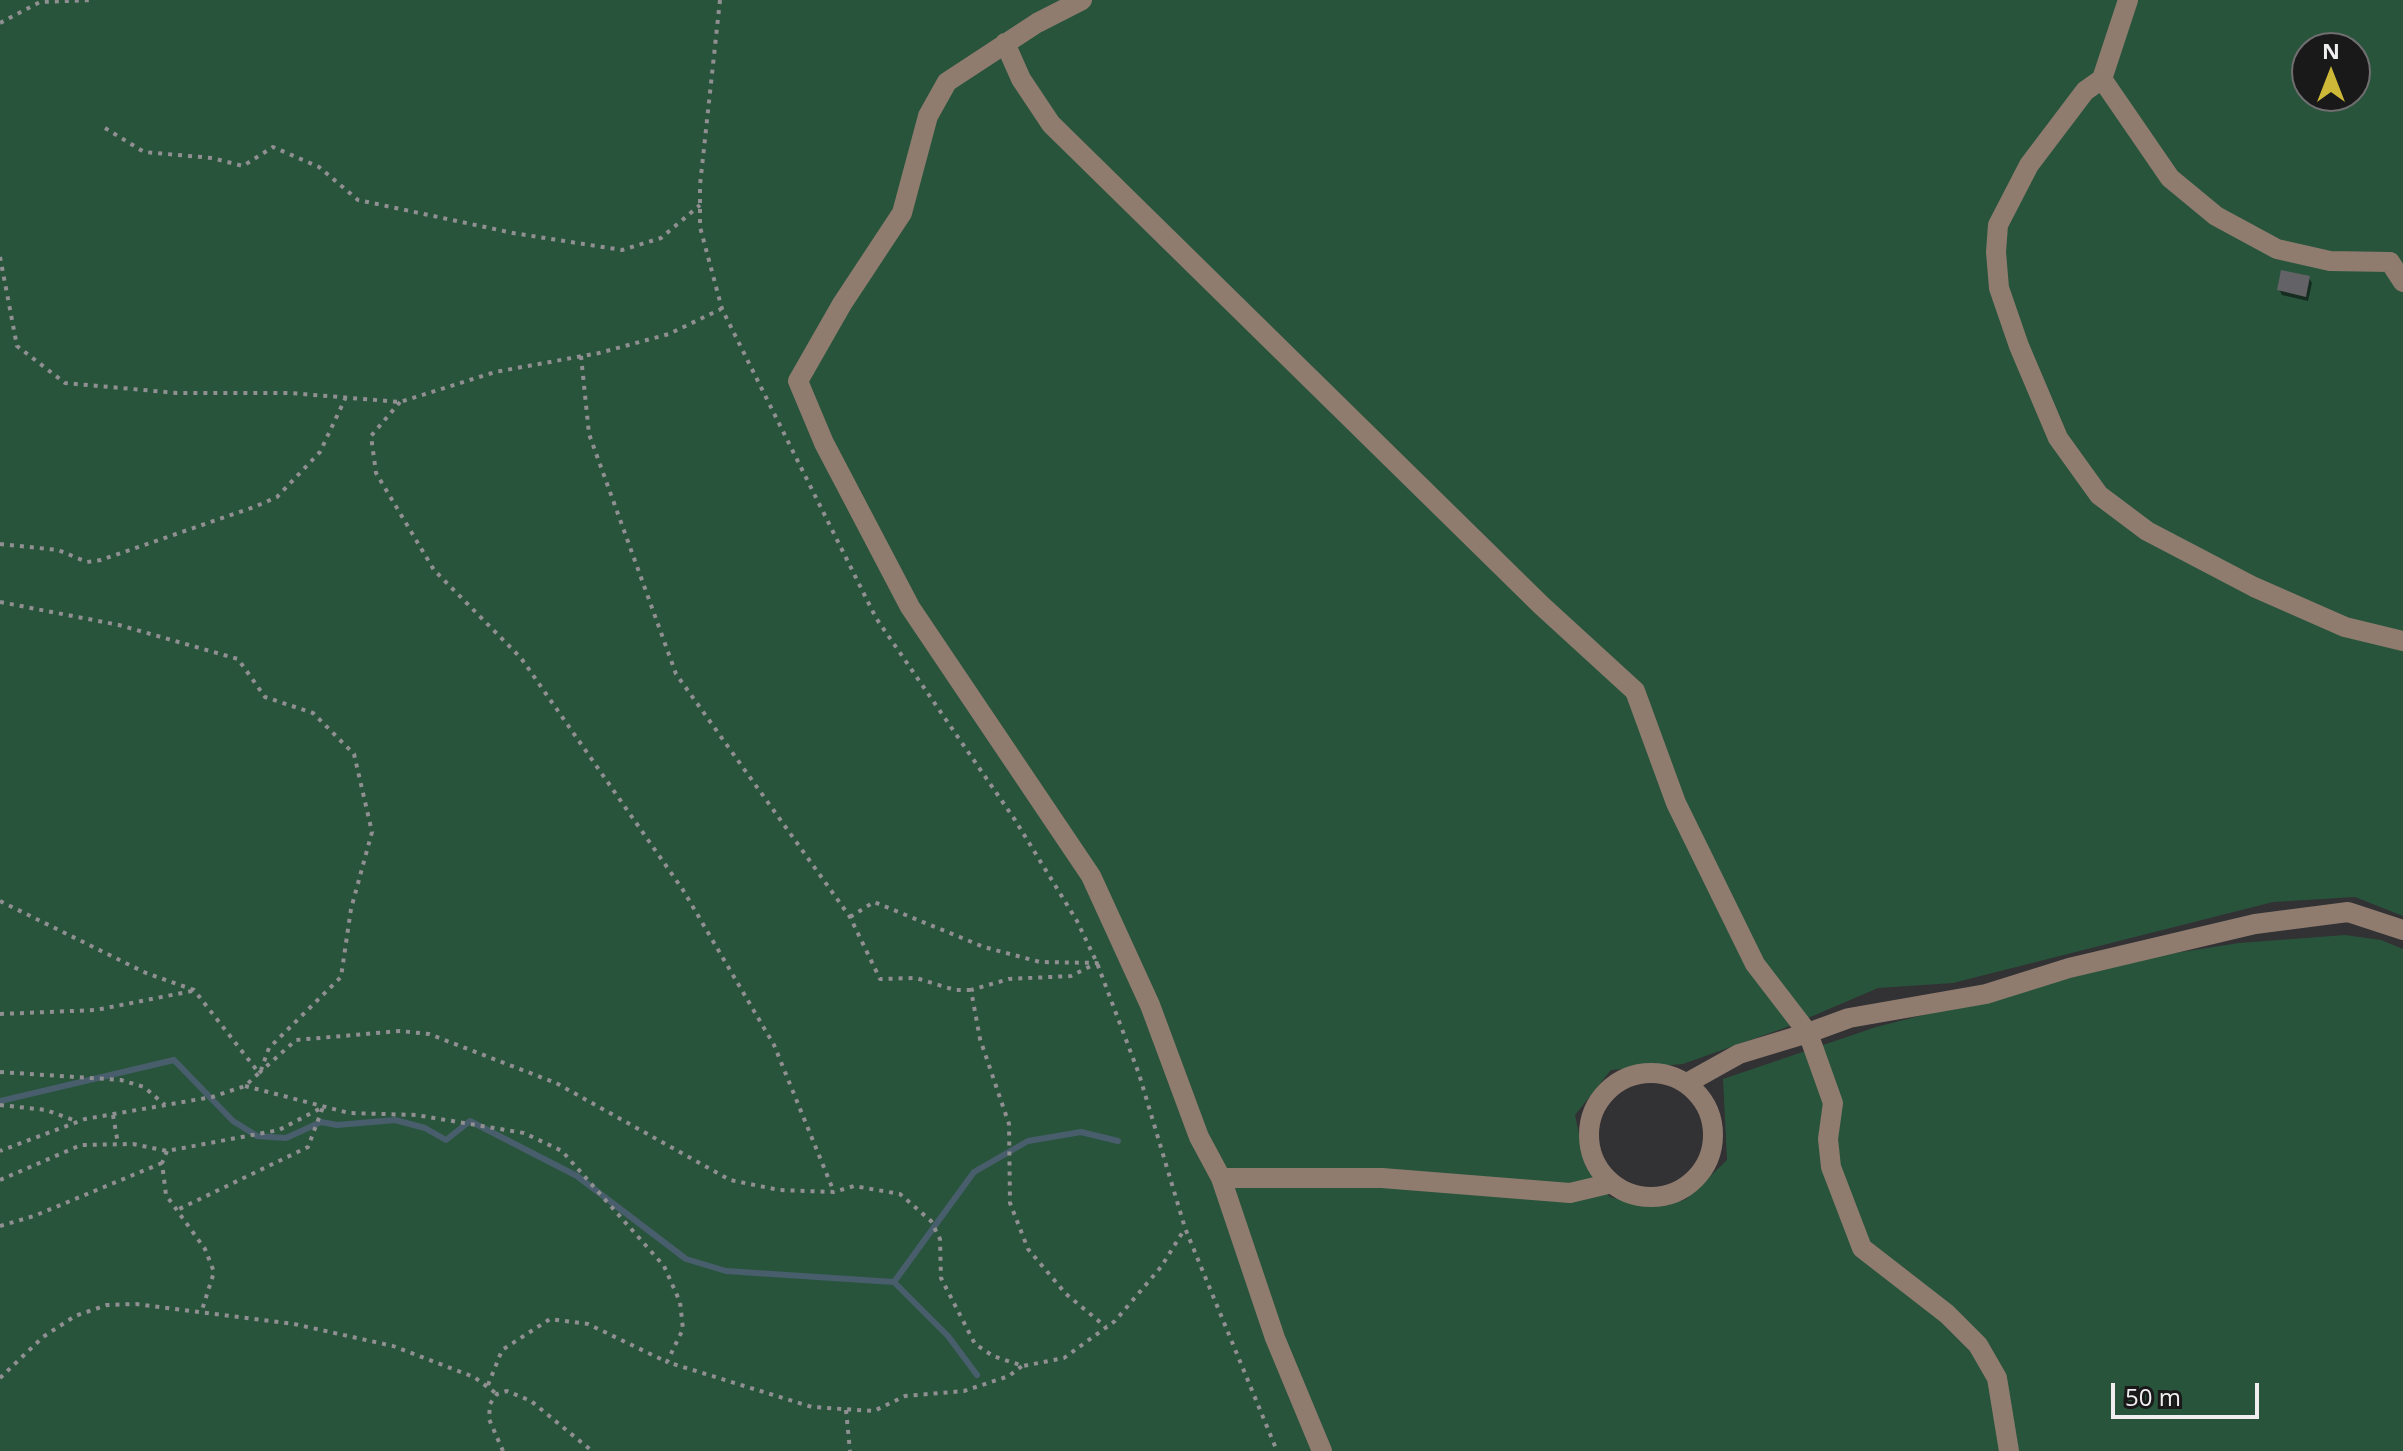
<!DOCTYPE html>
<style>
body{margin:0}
#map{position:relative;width:2403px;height:1451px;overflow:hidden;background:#323134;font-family:"Open Sans",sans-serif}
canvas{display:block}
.north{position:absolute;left:2291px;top:32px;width:80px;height:80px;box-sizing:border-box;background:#1a191a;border:2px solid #706e70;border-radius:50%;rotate:0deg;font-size:22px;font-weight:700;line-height:32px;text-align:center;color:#f0eef0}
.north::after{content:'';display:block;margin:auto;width:28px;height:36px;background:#ceb838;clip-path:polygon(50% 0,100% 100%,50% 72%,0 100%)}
.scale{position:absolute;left:2111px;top:1383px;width:148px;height:36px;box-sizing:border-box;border:4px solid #f0eef0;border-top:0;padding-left:10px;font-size:24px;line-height:28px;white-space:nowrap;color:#f0eef0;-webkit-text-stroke:6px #1a191a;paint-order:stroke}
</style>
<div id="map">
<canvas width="2403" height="1451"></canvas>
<div class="north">N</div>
<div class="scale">50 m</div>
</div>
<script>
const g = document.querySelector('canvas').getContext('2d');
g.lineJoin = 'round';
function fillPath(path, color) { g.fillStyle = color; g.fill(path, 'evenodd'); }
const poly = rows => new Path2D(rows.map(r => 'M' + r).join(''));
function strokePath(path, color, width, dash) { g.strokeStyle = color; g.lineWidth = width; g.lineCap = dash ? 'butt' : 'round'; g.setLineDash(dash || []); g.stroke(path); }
const green = poly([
 [0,0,2403,0,2403,916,2355,897,2273,902,1953,983,1878,988,1787,1027,1683,1064,1611,1070,1575,1115,1586,1167,1610,1197,1649,1207,1685,1200,1727,1160,1723,1079,1876,1027,2156,956,2239,943,2345,935,2381,940,2403,949,2403,1451,0,1451],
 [2307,48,2355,48,2355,96,2307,96]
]);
const shadow = poly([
 [2309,278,2312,283,2308,301,2282,295,2279,289]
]);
const stream = poly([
 [0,1101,174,1060,233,1121,257,1136,286,1138,321,1122,337,1125,395,1120,425,1128,446,1140,470,1121,577,1176,686,1259,726,1271,894,1282,948,1336,977,1375],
 [894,1282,974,1172,1028,1141,1081,1132,1118,1141]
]);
const building = poly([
 [2281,270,2310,276,2306,297,2277,290]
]);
const path = poly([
 [720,0,700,185,700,227,722,309,876,618,1015,820,1077,921,1097,963,1139,1074,1185,1228,1277,1451],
 [0,23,40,2,93,0],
 [105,128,144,152,212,158,243,166,273,147,319,167,358,200,513,233,622,250,661,238,700,205],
 [0,257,17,346,65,383,177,393,290,393,400,402,495,372,599,353,669,334,721,309],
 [581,356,589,434,676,674,850,917,880,979,916,978,955,990,971,990],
 [400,402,371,436,376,473,434,570,521,658,683,890,774,1045,834,1192],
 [0,544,58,550,87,562,101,560,254,507,277,497,320,452,345,399],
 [0,602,119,625,238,659,265,697,313,713,354,754,372,832,351,909,341,977,269,1048,261,1070],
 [0,901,146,973,194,990,259,1073,245,1086,212,1097,85,1119,0,1151],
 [850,917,874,902,984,947,1040,962,1097,963,1071,976,1009,979,971,990,980,1039,1009,1124,1010,1203,1028,1249,1066,1294,1106,1327],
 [0,1014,96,1010,192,991],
 [0,1072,121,1080,144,1087,165,1105],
 [259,1073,296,1040,400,1031,429,1034,556,1083,730,1180,779,1190,834,1192,854,1186,900,1194,931,1221,940,1239,941,1278,975,1344,993,1356,1023,1366,1064,1358,1115,1321,1161,1267,1184,1230],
 [245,1086,349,1113,416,1115,524,1133,562,1151,664,1266,680,1302,683,1329,667,1362,812,1407,874,1411,905,1396,964,1391,1009,1376,1022,1366],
 [0,1105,46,1110,76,1121],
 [113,1115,118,1144],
 [167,1151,162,1163,166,1195,205,1249,214,1272,202,1310],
 [0,1180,81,1145,133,1144,167,1151,279,1130,323,1107,308,1147,177,1210],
 [0,1226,34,1216,162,1163],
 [0,1378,43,1337,75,1316,107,1305,136,1304,294,1324,393,1346,474,1377,497,1394],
 [488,1385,502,1350,550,1319,588,1324,667,1362],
 [846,1410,850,1451],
 [503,1451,489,1419,490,1404,497,1394,507,1391,531,1401,592,1451]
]);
const minor = poly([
 [1082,0,1037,23,947,82,928,116,902,213,842,304,798,381,824,443,910,607,1091,876,1150,1005,1199,1137,1221,1178,1382,1178,1570,1193,1612,1183],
 [1005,43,1021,79,1051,124,1541,605,1635,691,1676,803,1755,964,1808,1033,1739,1054,1687,1083],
 [2102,79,2128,0],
 [2403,282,2390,262,2330,261,2277,249,2216,216,2170,178,2102,79,2085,91,2029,165,1998,225,1996,252,1999,288,2019,346,2058,438,2099,495,2147,531,2254,587,2345,627,2403,641],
 '1589 1135a62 62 0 1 1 124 0a62 62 0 1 1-124 0Z',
 [1221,1178,1275,1338,1322,1451],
 [2009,1451,1997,1378,1978,1345,1947,1314,1862,1248,1831,1167,1828,1139,1833,1103,1808,1033,1849,1018,1986,994,2069,968,2255,924,2348,912,2403,930]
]);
fillPath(green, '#29543c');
fillPath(shadow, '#0007');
strokePath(stream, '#485e6c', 6);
fillPath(building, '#636266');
strokePath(path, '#908f91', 4, [4, 6]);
strokePath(minor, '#8f7c6f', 20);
</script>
